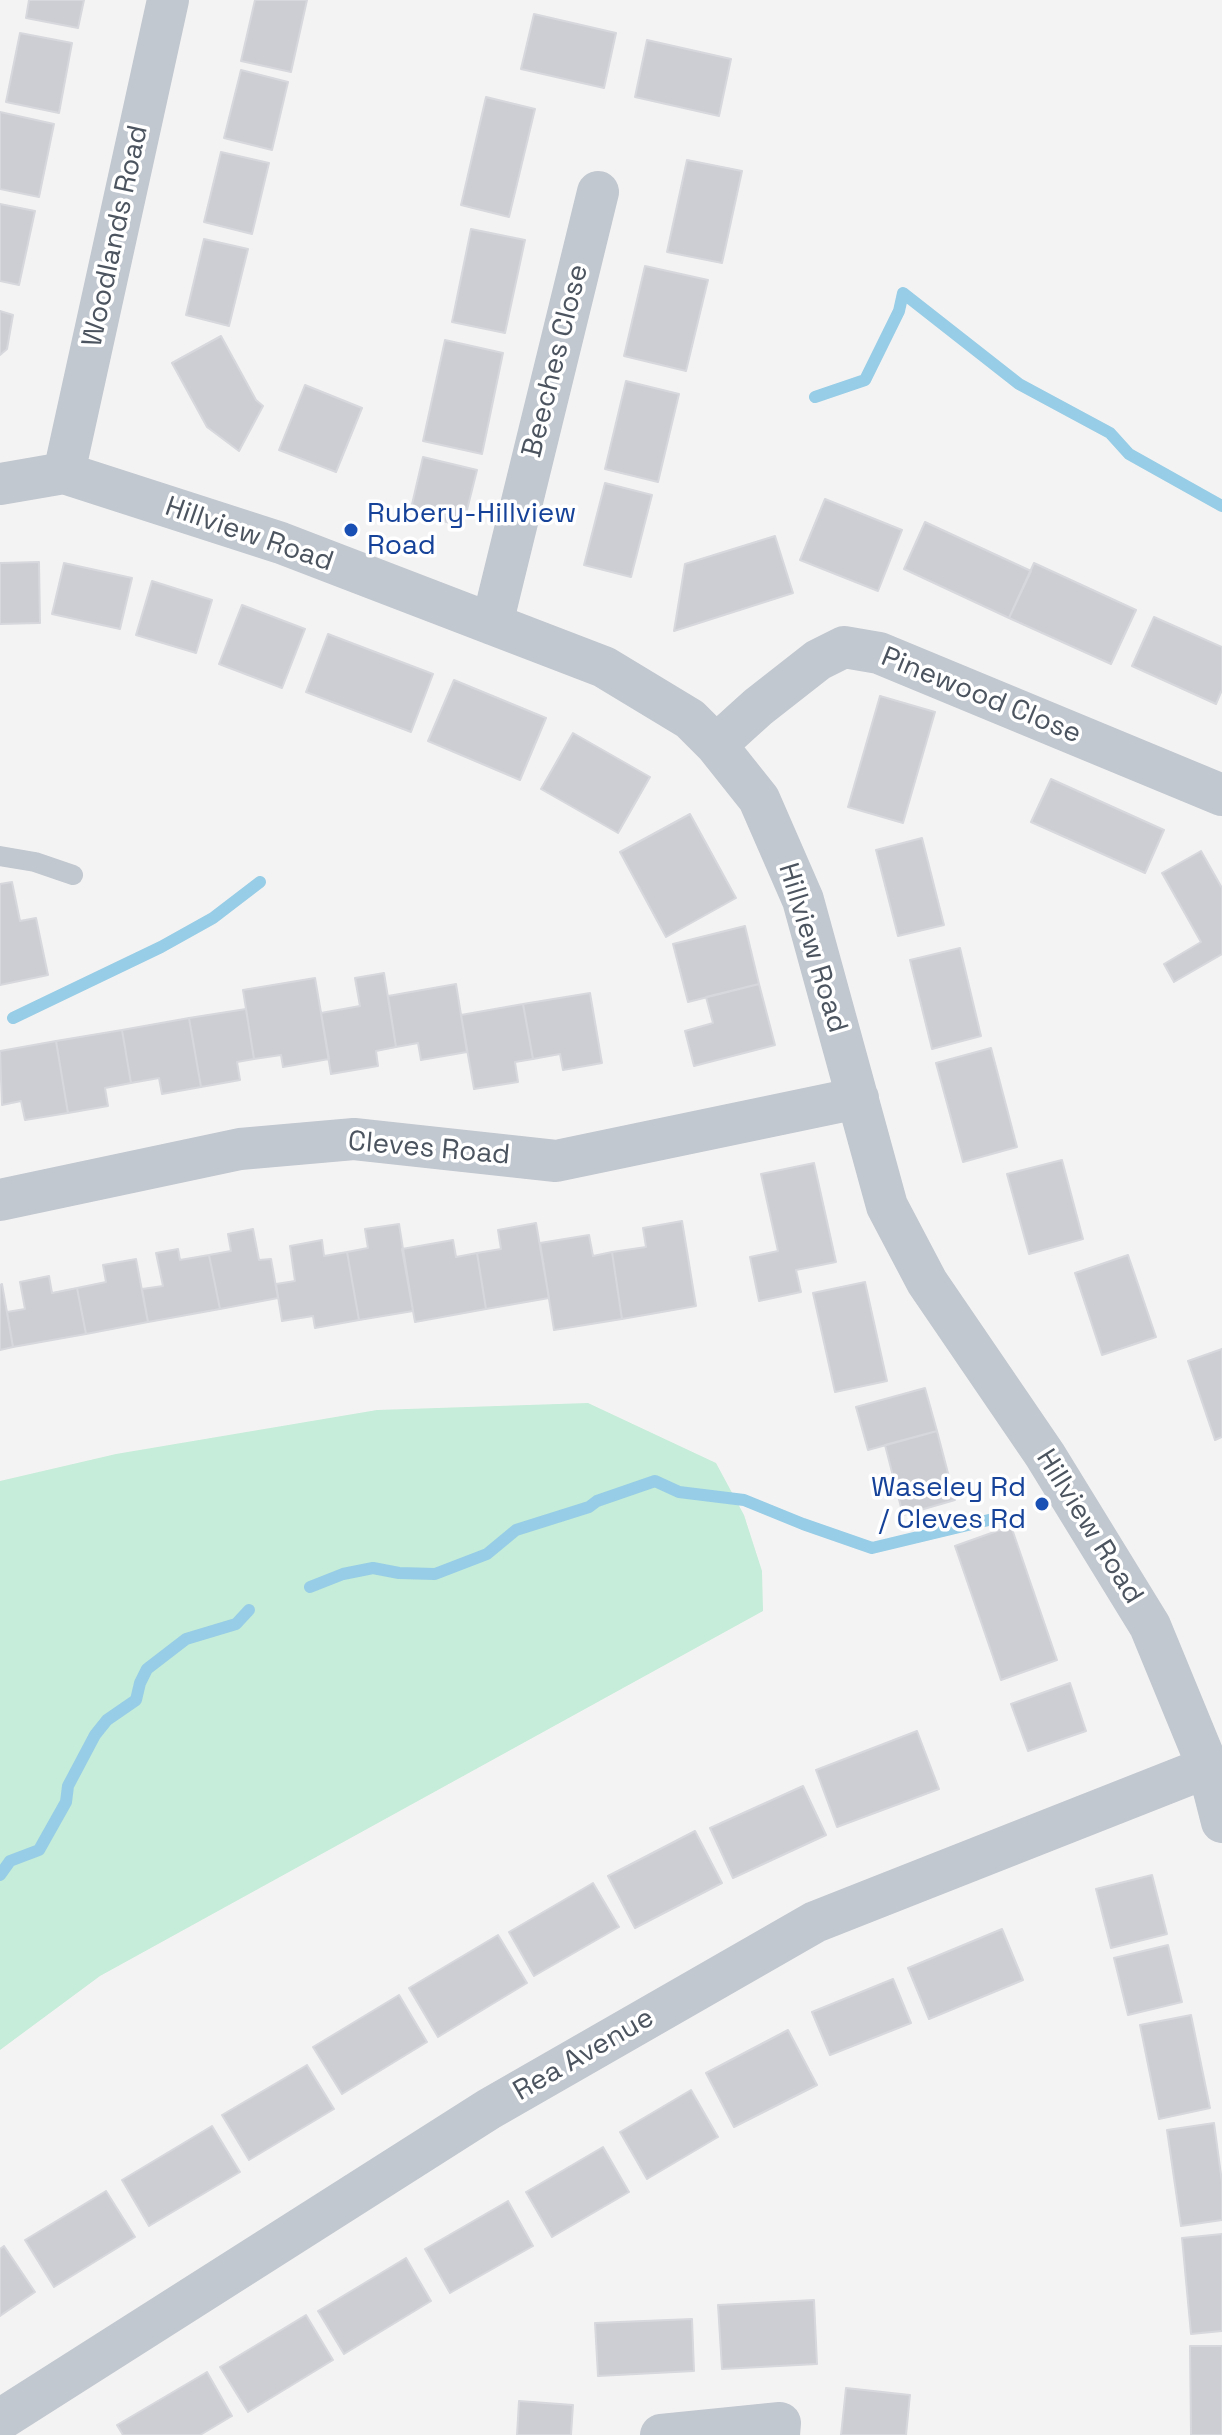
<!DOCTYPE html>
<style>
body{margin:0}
canvas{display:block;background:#f4f3f3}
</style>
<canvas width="1222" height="2435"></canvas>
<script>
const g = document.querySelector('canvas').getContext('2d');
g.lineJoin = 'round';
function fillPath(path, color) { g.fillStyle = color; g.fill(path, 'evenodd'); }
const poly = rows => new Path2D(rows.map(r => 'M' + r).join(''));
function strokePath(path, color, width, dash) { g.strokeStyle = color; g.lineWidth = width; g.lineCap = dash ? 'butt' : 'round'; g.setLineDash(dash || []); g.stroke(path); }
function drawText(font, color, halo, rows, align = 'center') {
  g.font = font + ' "Space Grotesk",sans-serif'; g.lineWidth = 7; g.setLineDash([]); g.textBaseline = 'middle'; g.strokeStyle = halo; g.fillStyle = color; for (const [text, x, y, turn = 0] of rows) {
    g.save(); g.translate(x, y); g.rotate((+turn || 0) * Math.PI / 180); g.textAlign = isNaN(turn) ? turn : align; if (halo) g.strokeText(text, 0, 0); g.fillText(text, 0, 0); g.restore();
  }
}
const green = poly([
 [588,1403,716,1463,744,1515,762,1571,763,1611,100,1976,0,2050,0,1481,116,1454,377,1410]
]);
const stream = poly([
 [815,397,865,380,899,311,903,293,1019,384,1110,433,1129,454,1222,506],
 [13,1018,161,947,213,918,260,882],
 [310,1587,343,1574,373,1568,399,1573,435,1574,487,1554,516,1530,589,1507,597,1501,655,1481,679,1492,744,1500,803,1524,872,1548,997,1518],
 [0,1875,10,1861,39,1850,66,1802,68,1786,95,1735,107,1720,136,1700,140,1683,147,1669,186,1639,236,1624,249,1610]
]);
const building = poly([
 [29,0,84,0,78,28,26,18,29,0],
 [255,0,307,0,291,72,241,61,255,0],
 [534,14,616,33,604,88,521,69,534,14],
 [20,33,72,43,59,113,6,102,20,33],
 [647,40,731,59,719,116,635,97,647,40],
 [241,70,288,82,272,150,224,138,241,70],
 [486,97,535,109,509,217,461,205,486,97],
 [0,112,54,124,39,197,0,189,0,112],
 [221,152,269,163,252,234,204,222,221,152],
 [687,160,742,171,722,263,667,252,687,160],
 [0,204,35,211,19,285,0,281,0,204],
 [471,229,525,240,505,333,452,322,471,229],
 [204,239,248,249,229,326,186,315,204,239],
 [645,266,708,280,686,371,624,356,645,266],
 [0,311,13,315,7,349,0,355,0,311],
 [221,336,256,400,263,406,239,451,207,427,172,363,221,336],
 [445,340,503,353,482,454,423,441,445,340],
 [626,381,679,394,658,482,605,469,626,381],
 [305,385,362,408,336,472,279,450,305,385],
 [423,457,477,470,463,526,410,513,423,457],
 [605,483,652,495,631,577,584,565,605,483],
 [825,499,902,530,878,591,800,560,825,499],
 [925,522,1031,571,1009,618,904,569,925,522],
 [775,536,793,593,674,631,685,564,775,536],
 [39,562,40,623,0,624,0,563,39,562],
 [64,563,132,578,120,629,52,614,64,563],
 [1034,563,1136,610,1111,664,1009,618,1034,563],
 [152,581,212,600,196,653,136,635,152,581],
 [242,605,305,629,282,688,219,664,242,605],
 [1154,617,1222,647,1222,690,1216,704,1132,666,1154,617],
 [328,634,433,674,411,732,306,692,328,634],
 [454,680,546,718,520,780,428,741,454,680],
 [880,696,935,712,903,823,848,807,880,696],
 [573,733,650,777,618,833,541,789,573,733],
 [1051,779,1164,830,1145,873,1031,822,1051,779],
 [690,814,736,898,666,937,620,852,690,814],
 [922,838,944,925,898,936,876,850,922,838],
 [1201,851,1222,888,1222,954,1174,982,1164,964,1201,942,1162,873,1201,851],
 [12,882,20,921,36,918,48,975,0,985,0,884,12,882],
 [745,926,759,984,688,1002,673,944,745,926],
 [960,948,981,1036,932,1049,910,960,960,948],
 [384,973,396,1047,376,1051,378,1066,331,1074,321,1013,360,1006,355,978,384,973],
 [315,978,329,1059,283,1067,281,1055,254,1059,243,990,315,978],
 [456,984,467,1052,421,1060,418,1043,396,1047,388,996,456,984],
 [759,984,775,1045,694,1066,685,1031,713,1023,706,997,759,984],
 [590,993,602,1063,563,1070,560,1054,533,1059,523,1004,590,993],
 [523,1004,533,1059,515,1062,518,1082,474,1089,461,1015,523,1004],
 [246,1009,254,1059,237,1062,240,1080,201,1087,189,1018,246,1009],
 [189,1018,201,1087,162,1094,159,1078,131,1083,122,1030,189,1018],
 [122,1030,131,1083,105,1088,108,1106,68,1113,56,1041,122,1030],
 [56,1041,68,1113,25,1120,21,1101,2,1105,0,1051,56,1041],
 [991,1048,1017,1147,963,1162,936,1063,991,1048],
 [1062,1160,1083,1239,1029,1254,1007,1174,1062,1160],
 [814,1163,836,1262,796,1270,801,1292,759,1301,750,1257,778,1251,761,1174,814,1163],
 [682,1221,696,1306,622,1319,612,1252,646,1247,643,1228,682,1221],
 [536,1223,549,1298,486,1309,477,1253,501,1249,498,1230,536,1223],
 [399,1224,413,1311,359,1320,347,1252,368,1248,365,1229,399,1224],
 [253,1229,259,1260,271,1259,278,1298,220,1309,209,1255,231,1251,228,1234,253,1229],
 [589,1235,593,1256,612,1252,622,1319,554,1330,540,1243,589,1235],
 [322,1240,324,1256,347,1252,359,1320,315,1328,313,1316,282,1321,276,1284,295,1281,290,1246,322,1240],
 [453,1240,456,1257,477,1253,486,1309,415,1322,402,1249,453,1240],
 [178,1249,180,1260,209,1255,220,1309,148,1322,142,1289,163,1286,156,1253,178,1249],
 [1128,1255,1156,1337,1102,1355,1075,1273,1128,1255],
 [136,1259,148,1322,86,1334,77,1288,106,1282,103,1265,136,1259],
 [49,1276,52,1293,77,1288,86,1334,13,1347,7,1312,25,1309,20,1282,49,1276],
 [865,1282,887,1381,835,1392,813,1293,865,1282],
 [2,1284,13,1347,0,1350,0,1285,2,1284],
 [1222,1349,1222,1437,1215,1440,1188,1361,1222,1349],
 [925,1388,937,1431,868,1450,856,1407,925,1388],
 [937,1431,955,1500,903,1515,885,1445,937,1431],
 [1011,1526,1057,1660,1001,1680,955,1546,1011,1526],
 [1070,1683,1086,1731,1028,1751,1011,1704,1070,1683],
 [917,1731,939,1789,837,1827,816,1770,917,1731],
 [803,1786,826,1835,733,1878,710,1828,803,1786],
 [695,1831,722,1883,635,1928,608,1876,695,1831],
 [1152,1875,1167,1934,1111,1948,1096,1889,1152,1875],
 [593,1883,619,1927,534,1976,509,1932,593,1883],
 [1002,1929,1023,1980,929,2019,908,1968,1002,1929],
 [498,1935,527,1983,438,2037,409,1988,498,1935],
 [1168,1945,1182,2002,1128,2015,1114,1958,1168,1945],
 [893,1979,911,2023,830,2055,812,2012,893,1979],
 [399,1995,427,2042,342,2094,313,2047,399,1995],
 [1191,2015,1210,2108,1159,2119,1140,2025,1191,2015],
 [788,2030,817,2085,734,2127,706,2073,788,2030],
 [307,2065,334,2109,249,2160,222,2115,307,2065],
 [691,2090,718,2137,647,2179,620,2132,691,2090],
 [1214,2123,1222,2182,1222,2220,1181,2226,1167,2130,1214,2123],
 [212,2126,240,2172,149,2226,122,2180,212,2126],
 [603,2147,629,2192,552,2237,526,2192,603,2147],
 [106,2191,135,2237,54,2287,25,2240,106,2191],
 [508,2201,533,2246,450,2293,425,2249,508,2201],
 [1222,2234,1222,2331,1191,2334,1182,2238,1222,2234],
 [4,2246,35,2292,0,2316,0,2249,4,2246],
 [406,2258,431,2301,344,2354,318,2311,406,2258],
 [814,2300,817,2364,722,2369,718,2305,814,2300],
 [306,2315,333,2360,248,2412,220,2367,306,2315],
 [692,2319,694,2371,598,2376,595,2323,692,2319],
 [1190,2346,1222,2346,1222,2435,1191,2435,1190,2346],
 [207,2372,232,2416,200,2435,123,2435,117,2425,207,2372],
 [846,2388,910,2395,906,2435,841,2435,846,2388],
 [519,2401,573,2405,571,2435,517,2435,519,2401]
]);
const lane = poly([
 [0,856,35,862,73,875]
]);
const street = poly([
 [64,473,168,0],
 [0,484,64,473,281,543,604,667,690,719,716,745,759,799,803,900,887,1206,927,1282,1045,1455,1150,1626,1208,1767,1222,1822],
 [492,624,598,192],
 [716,745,758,707,818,660,844,647,879,653,1222,795],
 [0,1200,240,1149,354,1139,556,1161,858,1098],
 [0,2420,489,2109,815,1922,1208,1767],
 [661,2435,780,2423,779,2435]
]);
const markers = [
 [351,530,8,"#1a4fb4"],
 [1042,1504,8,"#1a4fb4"]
];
const streetNames = [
 ["Woodlands Road",116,236,-78],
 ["Beeches Close",556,361,-76],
 ["Hillview Road",249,535,19],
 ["Pinewood Close",981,696,22],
 ["Hillview Road",812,948,73],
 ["Cleves Road",429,1149,5],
 ["Hillview Road",1089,1527,58],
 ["Rea Avenue",584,2055,-30]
];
const transitNames = [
 ["Rubery-Hillview",367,514],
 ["Road",367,546],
 ["Waseley Rd",1026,1488,"right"],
 ["/ Cleves Rd",1026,1520,"right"]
];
fillPath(green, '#c6edd9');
strokePath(stream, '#97cde6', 12);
fillPath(building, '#cdced4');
strokePath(building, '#d7d8dd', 2);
strokePath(lane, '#c2c8d0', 20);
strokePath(street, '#c2c8d0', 42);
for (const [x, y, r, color] of markers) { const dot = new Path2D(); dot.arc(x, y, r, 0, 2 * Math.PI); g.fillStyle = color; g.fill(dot); strokePath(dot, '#fff', 3); }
drawText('28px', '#4b545f', '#fff', streetNames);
drawText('28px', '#164399', '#fff', transitNames, 'left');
</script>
